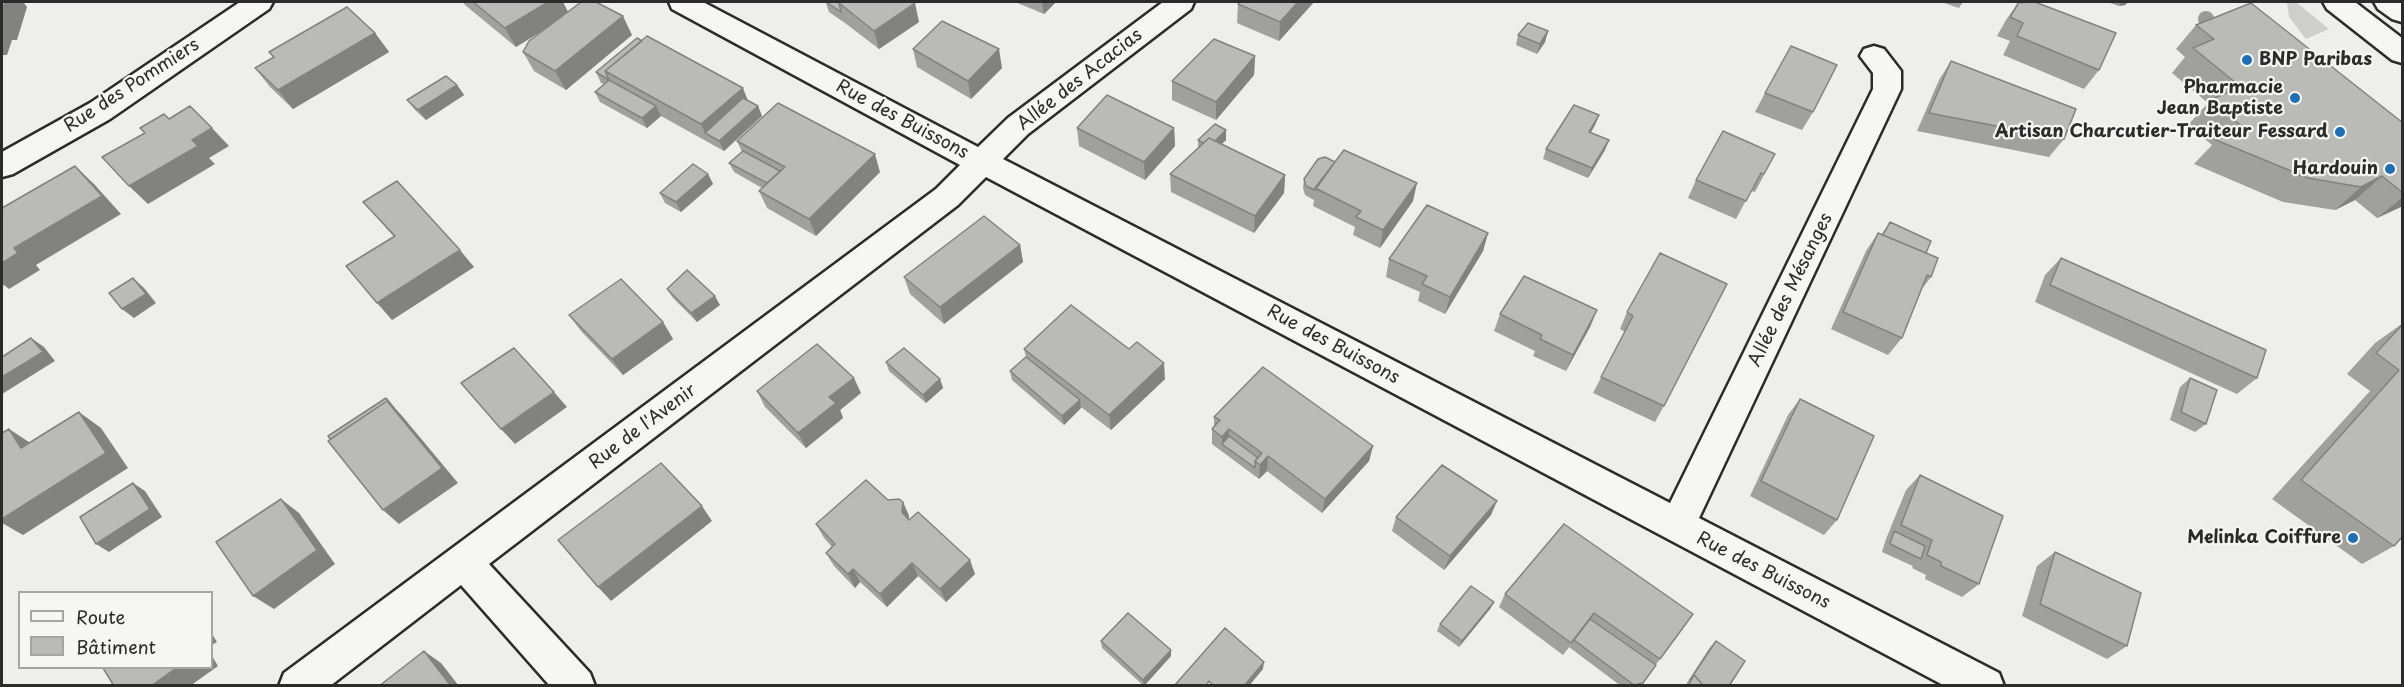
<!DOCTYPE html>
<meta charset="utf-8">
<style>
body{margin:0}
#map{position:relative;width:2404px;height:687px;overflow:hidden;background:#eeeeea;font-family:"Playpen Sans",sans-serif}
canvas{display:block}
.frame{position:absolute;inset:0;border:3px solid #2b2b2b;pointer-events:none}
.legend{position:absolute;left:18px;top:591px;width:195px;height:78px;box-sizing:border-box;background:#f6f6f2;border:2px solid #a5a5a2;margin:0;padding:8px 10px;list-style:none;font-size:18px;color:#2b2b2b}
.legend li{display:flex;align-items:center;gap:12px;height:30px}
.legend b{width:30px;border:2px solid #a5a5a2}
</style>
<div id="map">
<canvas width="2404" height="687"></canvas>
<div class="frame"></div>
<ul class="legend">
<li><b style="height:8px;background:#f6f6f2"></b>Route</li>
<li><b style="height:16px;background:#babab7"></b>Bâtiment</li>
</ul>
</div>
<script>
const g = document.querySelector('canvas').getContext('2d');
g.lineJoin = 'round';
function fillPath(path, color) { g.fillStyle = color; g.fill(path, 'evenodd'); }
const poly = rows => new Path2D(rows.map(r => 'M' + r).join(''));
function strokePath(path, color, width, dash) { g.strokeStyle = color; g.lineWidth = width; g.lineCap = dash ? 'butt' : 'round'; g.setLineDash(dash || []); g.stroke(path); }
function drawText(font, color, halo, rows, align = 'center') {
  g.font = font + ' "Playpen Sans",sans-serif'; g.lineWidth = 4.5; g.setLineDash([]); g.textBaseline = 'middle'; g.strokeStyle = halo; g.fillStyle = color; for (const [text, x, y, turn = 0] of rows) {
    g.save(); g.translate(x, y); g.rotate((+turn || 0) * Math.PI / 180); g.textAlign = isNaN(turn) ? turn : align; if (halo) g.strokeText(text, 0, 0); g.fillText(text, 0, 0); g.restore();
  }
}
const green = poly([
 [2287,2,2296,2,2329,29,2306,39,2289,17]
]);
const minor = poly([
 [240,2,273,2,269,9,110,119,13,174,2,177,2,152,90,103,240,2],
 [669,2,703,2,978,147,1008,118,1163,2,1194,2,1191,9,1028,134,1003,159,1670,503,1873,89,1873,73,1860,56,1864,49,1874,46,1884,49,1901,71,1901,89,1699,518,1999,673,2004,686,1945,686,986,177,958,205,489,564,590,673,595,686,550,686,461,585,330,686,279,686,284,673,936,189,960,165,672,9,669,2]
]);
const primary = poly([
 [2323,2,2355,2,2402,38,2402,63,2392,60,2327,9,2323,2],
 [2374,2,2402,2,2402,22,2392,19,2378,9,2374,2]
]);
const trees = [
 [2206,19]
];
const wall = poly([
 [463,2,563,2,568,12,632,35,566,90,534,71,523,52,550,26,516,47,465,5],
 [824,2,913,2,919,22,879,49,845,23,829,12,826,3],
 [1015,2,1056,2,1044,14],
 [1240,2,1314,2,1279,41,1237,23,1238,4],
 [1941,2,1963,2,1959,8],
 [2019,2,2035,2,2099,70,2084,89,2003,55,2010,41,1997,36,2006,20],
 [2107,2,2128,2,2125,5,2119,6],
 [2196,25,2403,123,2403,206,2377,218,2355,200,2335,210,2283,202,2194,164,2212,145,2188,125,2208,103,2172,73,2185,57,2176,49],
 [1548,31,1545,42,1537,54,1516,45,1518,35],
 [375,33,389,52,293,109,270,87,255,68,274,58,269,52],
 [637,38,758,106,762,116,724,151,661,116,647,128,600,102,595,92,604,84,601,83,596,72],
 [913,49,1002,68,971,99,917,67],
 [1255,56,1254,75,1216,120,1172,100,1172,81],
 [1951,61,2064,139,2049,157,1917,131,1939,80],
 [457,85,464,95,426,120,415,110,407,100],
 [1765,93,1813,112,1802,130,1755,112],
 [1599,115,1595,125,1591,132,1605,150,1588,178,1543,159,1546,149],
 [1077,128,1174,128,1175,146,1145,180,1079,146],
 [1226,130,1226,140,1222,144,1285,175,1284,193,1254,233,1171,192,1170,174,1198,148,1198,140],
 [737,141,880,172,816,236,767,208,759,191,762,188,734,172,729,163,742,152],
 [1775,154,1755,192,1751,191,1736,219,1688,198,1696,180],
 [708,174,713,184,681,212,665,203,660,193],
 [1304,179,1413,201,1380,248,1353,235,1355,227,1313,206,1314,200,1305,195,1303,188],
 [363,202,474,267,392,320,394,237],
 [1890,222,1926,253,1931,277,1922,289,1902,338,1888,355,1831,329,1866,251,1878,233,1881,235],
 [1488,233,1483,251,1445,314,1418,301,1420,292,1386,277,1389,259],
 [1020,245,1023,262,944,324,910,294,904,277],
 [2061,258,2257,378,2237,394,2035,302,2045,275],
 [1727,284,1664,406,1655,422,1593,393,1625,332,1620,329,1627,312],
 [667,289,720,305,697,322,673,298],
 [1597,310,1590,327,1566,371,1533,356,1535,351,1494,331,1500,314],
 [569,315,663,322,673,339,623,375,581,331],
 [2403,323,2403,536,2394,546,2362,564,2272,499,2370,391,2347,374,2375,343],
 [1024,349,1165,379,1111,430,1081,407,1081,408,1064,425,1012,380,1010,371,1026,357],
 [886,362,940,379,943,388,926,403,889,371],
 [2190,378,2206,424,2195,432,2170,420,2180,387],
 [757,391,861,393,840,410,843,418,806,448,765,407],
 [1800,399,1837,520,1824,535,1750,496,1788,415],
 [1214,417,1373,446,1369,461,1322,513,1267,471,1259,479,1212,444,1212,429,1214,426],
 [1920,475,1979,584,1962,597,1925,579,1926,575,1912,568,1913,566,1882,552,1886,539,1906,490],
 [888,500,903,502,909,516,909,520,975,574,946,602,918,576,887,607,860,582,855,588,834,566,826,553,832,547,824,538,816,524],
 [1491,515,1444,570,1392,531,1396,517],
 [1564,524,1660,659,1640,686,1621,686,1569,647,1573,642,1563,655,1499,607,1505,594],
 [2055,552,2127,646,2107,659,2022,616,2037,566],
 [1494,602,1490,609,1459,647,1437,631,1440,624],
 [1101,641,1171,656,1144,686,1102,648],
 [1716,641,1729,686,1685,686,1710,647]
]);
const shadedWall = poly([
 [4,2,25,2,24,3,27,7,17,40,12,40,7,55,2,55,2,9],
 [548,2,563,2,569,14,516,47,505,28],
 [1044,2,1056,2,1044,14,1042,4],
 [1298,2,1314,2,1279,41,1280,22],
 [2122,2,2128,2,2125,5,2119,6],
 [915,3,919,22,879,49,874,31],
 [623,16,632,35,566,90,555,71],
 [1548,31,1545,42,1537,54,1540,44],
 [375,33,389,52,293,109,278,90],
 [999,49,1002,68,971,99,968,81],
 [1255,56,1254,75,1216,120,1216,102],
 [457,85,464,95,426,120,418,110],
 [743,88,750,106,705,133,701,124],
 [656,106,661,116,647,128,642,118],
 [758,106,762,116,724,151,719,141],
 [1599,115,1595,125,1585,142,1589,132],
 [212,128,229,146,209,158,215,164,148,204,129,186,192,140],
 [1174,128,1175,146,1145,180,1144,162],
 [1226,130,1226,140,1209,156,1209,146],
 [1609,140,1605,150,1588,178,1592,168],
 [875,154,880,172,816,236,809,219],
 [75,166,94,184,121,214,36,265,40,270,9,289,4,285,2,286,2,263,14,248],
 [708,174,713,184,681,212,676,202],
 [1285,175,1284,193,1254,233,1255,216],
 [2382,176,2355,200,2335,210,2361,187],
 [1417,183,1413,201,1380,248,1383,230],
 [2403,197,2403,206,2377,218],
 [1488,233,1483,251,1445,314,1450,297],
 [1020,245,1023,262,944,324,940,307],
 [460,250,474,267,392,320,377,303],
 [133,278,144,288,156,303,134,318,122,309],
 [715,296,720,305,697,322,691,313],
 [1597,310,1590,327,1566,371,1573,355],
 [663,322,673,339,623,375,612,359],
 [31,338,44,347,55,361,2,394,2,377],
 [1164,363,1165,379,1111,430,1109,415],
 [854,378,861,393,840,410,843,418,806,448,798,433,829,397],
 [940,379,943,388,926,403,923,395],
 [554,392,567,407,515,444,501,429],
 [386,398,403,417,458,483,399,524,383,510],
 [1080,400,1081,408,1064,425,1062,416],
 [79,412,101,428,128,468,23,535,2,523,2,519],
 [9,429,32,444,21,448],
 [1229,429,1229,445,1222,444,1222,437],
 [1373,446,1369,461,1322,513,1325,499],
 [1268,456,1267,471,1259,479,1260,465],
 [133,483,145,491,162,517,109,552,96,544],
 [281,499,299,513,335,564,274,609,253,596],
 [1497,501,1491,515,1444,570,1450,556],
 [903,502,909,516,908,526,902,512],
 [702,506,712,521,611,601,598,587],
 [970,560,975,574,946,602,940,589],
 [912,563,918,576,887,607,880,594],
 [853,569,860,582,855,588,848,574],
 [1494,602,1490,609,1459,647,1462,641],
 [212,634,217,642,212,645],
 [1171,650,1171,656,1144,686,1143,680],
 [424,651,441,663,459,686,451,686],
 [212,656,218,666,190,686,151,686,176,668,212,668],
 [1264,662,1263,669,1249,686,1244,686]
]);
const building = poly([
 [473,2,548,2,505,28,473,2],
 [581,2,596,2,623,16,555,71,523,52,529,41,581,2],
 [826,2,836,2,839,3,841,12,826,2],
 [842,2,913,2,915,3,874,31,839,3,842,2],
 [1240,2,1298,2,1280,22,1238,4,1240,2],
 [2019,2,2022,3,2023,2,2035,2,2116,33,2099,70,2017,36,2023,23,2010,17,2019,2],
 [2251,3,2403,123,2403,193,2382,176,2361,187,2308,178,2216,140,2244,128,2210,100,2241,87,2193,48,2214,39,2196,25,2251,3],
 [347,7,375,33,278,90,255,68,274,57,269,52,347,7],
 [942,21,999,49,968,81,913,49,942,21],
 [1528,23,1548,31,1540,44,1518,35,1528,23],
 [647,36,743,88,701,124,605,71,647,36],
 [637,38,642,41,605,71,609,80,656,106,642,118,595,92,609,80,596,72,637,38],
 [1214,39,1255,56,1216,102,1172,81,1214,39],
 [1791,46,1837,65,1813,112,1765,93,1791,46],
 [1951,61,2076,109,2064,139,1929,113,1951,61],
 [446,76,457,85,418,110,407,100,446,76],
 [1107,95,1174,128,1144,162,1077,128,1107,95],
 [743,98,758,106,719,141,705,133,743,98],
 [778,103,875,154,809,219,759,191,785,167,737,141,778,103],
 [1574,105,1599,115,1589,132,1609,140,1592,168,1546,149,1574,105],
 [190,106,212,128,192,140,198,146,129,186,102,157,145,133,140,128,164,114,169,119,190,106],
 [1215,124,1226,130,1215,141,1209,138,1203,143,1198,140,1215,124],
 [1723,131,1775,154,1764,174,1761,173,1746,201,1696,180,1723,131],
 [1209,138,1285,175,1255,216,1170,174,1209,138],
 [1344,150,1417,183,1383,230,1356,217,1361,211,1315,188,1344,150],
 [743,151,780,171,767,183,729,163,743,151],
 [1325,157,1335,162,1315,190,1306,186,1304,179,1318,159,1325,157],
 [693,164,708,174,676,202,660,193,693,164],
 [75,166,102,196,14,248,18,253,2,263,2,208,75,166],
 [397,181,460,250,377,303,346,266,395,236,363,202,397,181],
 [1427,205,1488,233,1450,297,1422,284,1427,276,1389,259,1427,205],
 [984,216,1020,245,940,307,904,277,984,216],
 [1890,222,1931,241,1926,253,1883,235,1890,222],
 [1878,233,1938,258,1931,277,1927,275,1902,338,1843,312,1878,233],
 [1660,253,1727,284,1664,406,1601,377,1633,316,1627,312,1660,253],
 [2061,258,2266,350,2257,378,2050,285,2061,258],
 [687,270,715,296,691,313,667,289,687,270],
 [1524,276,1597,310,1573,355,1540,339,1542,335,1500,314,1524,276],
 [133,278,146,294,122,309,109,293,133,278],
 [621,279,663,322,612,359,569,315,621,279],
 [1071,305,1129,349,1137,342,1164,363,1109,415,1024,349,1071,305],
 [2403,324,2403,536,2394,546,2301,480,2399,370,2376,353,2403,324],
 [31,338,43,352,2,377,2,357,31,338],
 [817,344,854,378,829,397,836,403,798,433,757,391,817,344],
 [514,348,554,392,501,429,461,383,514,348],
 [904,348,940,379,923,395,886,362,904,348],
 [1026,357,1080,400,1062,416,1010,371,1026,357],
 [1263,367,1373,446,1325,499,1268,456,1260,465,1255,461,1262,453,1229,429,1222,437,1212,429,1220,420,1214,417,1263,367],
 [2190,378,2217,390,2206,424,2181,412,2190,378],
 [386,398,394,408,387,401,330,439,328,436,386,398],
 [1800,399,1874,436,1837,520,1761,481,1800,399],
 [387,401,442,468,383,510,328,441,387,401],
 [79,412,106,453,2,519,2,433,9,429,21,448,79,412],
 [1229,436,1258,458,1255,461,1255,468,1222,444,1229,436],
 [661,463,702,506,598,587,558,540,661,463],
 [1442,465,1497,501,1450,556,1396,517,1442,465],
 [1920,475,2003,516,1979,584,1941,566,1941,562,1927,555,1932,540,1901,525,1920,475],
 [866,480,888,500,899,499,903,502,902,512,909,520,918,512,970,560,940,589,912,563,880,594,853,569,848,574,826,553,835,544,816,524,866,480],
 [133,483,150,509,96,544,80,517,133,483],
 [281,499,317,550,253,596,216,542,281,499],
 [1564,524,1693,614,1660,659,1594,613,1571,643,1505,594,1564,524],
 [1894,531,1925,546,1921,559,1890,544,1894,531],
 [2055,552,2141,593,2127,646,2040,604,2055,552],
 [1471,586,1494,602,1462,641,1440,624,1471,586],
 [1128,613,1171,650,1143,680,1101,641,1128,613],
 [1590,619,1656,665,1643,683,1634,685,1574,640,1590,619],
 [1225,628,1264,662,1244,686,1214,686,1209,681,1206,686,1174,686,1225,628],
 [1716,641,1745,661,1729,686,1704,686,1694,675,1690,680,1716,641],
 [424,651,451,686,379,686,424,651],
 [103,668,176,668,151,686,114,686,103,668],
 [1694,675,1704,686,1688,686,1694,675]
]);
const markers = [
 [2247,60,6,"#1f6fb2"],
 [2295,98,6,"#1f6fb2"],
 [2340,132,6,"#1f6fb2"],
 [2390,169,6,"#1f6fb2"],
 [2353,538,6,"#1f6fb2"]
];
const poiNames = [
 ["BNP Paribas",2259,60,"left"],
 ["Pharmacie",2283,88],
 ["Jean Baptiste",2283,109],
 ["Artisan Charcutier-Traiteur Fessard",2328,132],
 ["Hardouin",2378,169],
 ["Melinka Coiffure",2341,538]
];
const streetNames = [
 ["Allée des Acacias",1080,80,-38],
 ["Rue des Pommiers",132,86,-33],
 ["Rue des Buissons",902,120,28],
 ["Allée des Mésanges",1791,290,-64],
 ["Rue des Buissons",1333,345,28],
 ["Rue de l'Avenir",643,427,-37],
 ["Rue des Buissons",1763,571,27]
];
fillPath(green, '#cececa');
strokePath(minor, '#2b2b2b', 5);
strokePath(primary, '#2b2b2b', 5);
fillPath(minor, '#f6f6f2');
fillPath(primary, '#f6f6f2');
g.fillStyle = '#999997';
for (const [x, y] of trees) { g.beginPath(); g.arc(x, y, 8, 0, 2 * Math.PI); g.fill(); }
fillPath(wall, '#a0a09d');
fillPath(shadedWall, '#828280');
fillPath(building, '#babab7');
strokePath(building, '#828280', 1.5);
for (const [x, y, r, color] of markers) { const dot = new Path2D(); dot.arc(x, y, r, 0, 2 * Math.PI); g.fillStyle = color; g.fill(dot); strokePath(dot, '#f6f6f2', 2); }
drawText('bold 18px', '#2b2b2b', '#f6f6f2', poiNames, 'right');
drawText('18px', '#2b2b2b', '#f6f6f2', streetNames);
</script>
